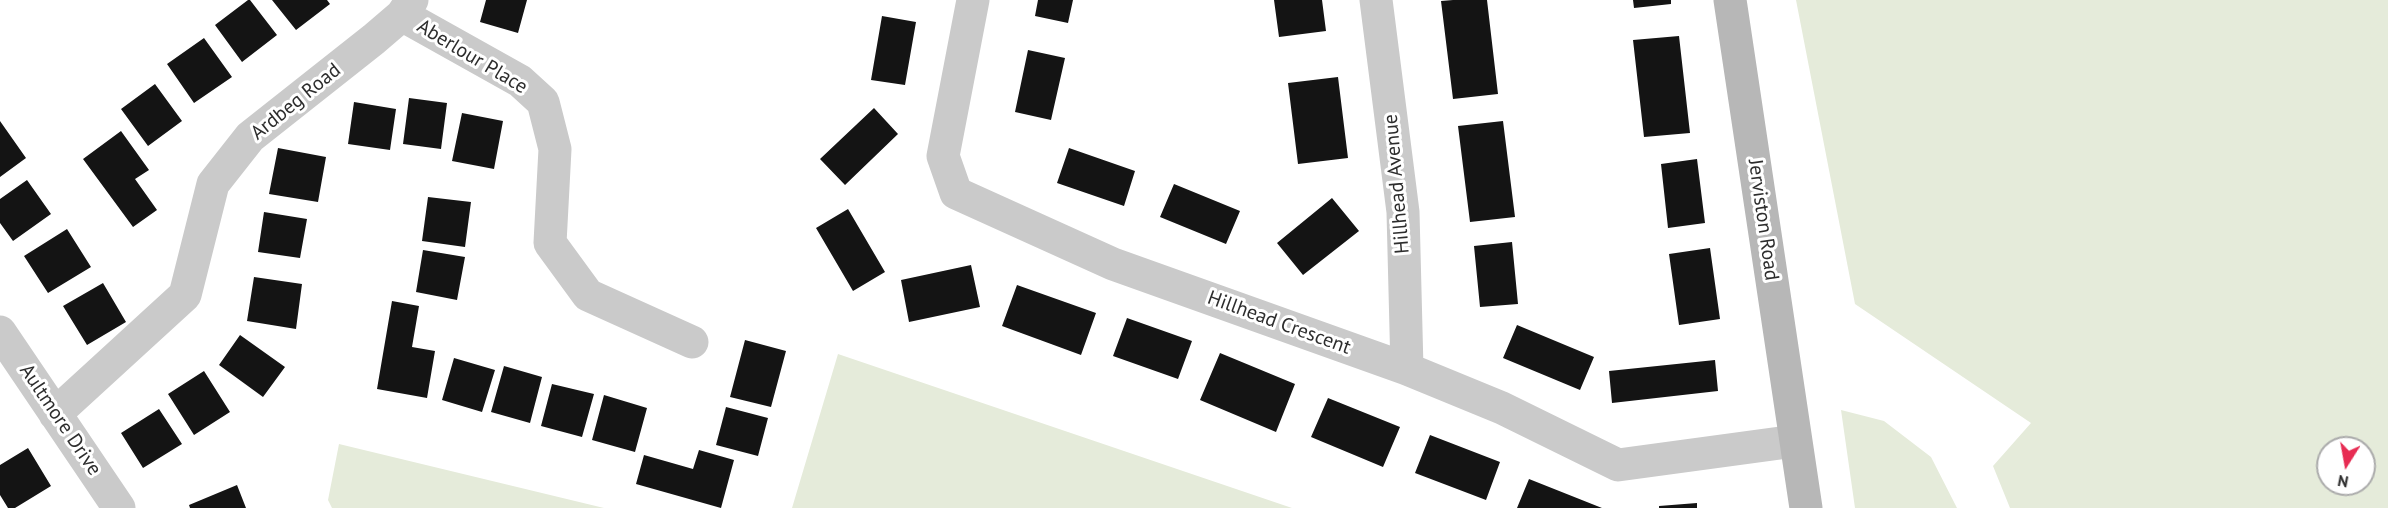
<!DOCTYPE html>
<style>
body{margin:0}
#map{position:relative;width:2388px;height:508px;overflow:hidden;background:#fff;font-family:"PT Sans",sans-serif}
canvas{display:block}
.north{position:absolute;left:2316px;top:436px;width:60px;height:60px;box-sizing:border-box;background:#fff;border:2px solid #ababab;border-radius:50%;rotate:191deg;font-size:16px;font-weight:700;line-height:24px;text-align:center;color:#2d2d2d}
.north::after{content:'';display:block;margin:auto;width:21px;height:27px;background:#e72c53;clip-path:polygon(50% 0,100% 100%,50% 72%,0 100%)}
</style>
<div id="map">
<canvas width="2388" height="508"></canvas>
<div class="north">N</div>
</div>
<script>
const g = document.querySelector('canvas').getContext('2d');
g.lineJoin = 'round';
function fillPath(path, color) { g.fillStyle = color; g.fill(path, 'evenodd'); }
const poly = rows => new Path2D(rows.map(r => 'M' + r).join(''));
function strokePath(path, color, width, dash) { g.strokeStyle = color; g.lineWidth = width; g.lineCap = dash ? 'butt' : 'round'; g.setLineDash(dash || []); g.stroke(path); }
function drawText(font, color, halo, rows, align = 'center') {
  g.font = font + ' "PT Sans",sans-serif'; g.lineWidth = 6; g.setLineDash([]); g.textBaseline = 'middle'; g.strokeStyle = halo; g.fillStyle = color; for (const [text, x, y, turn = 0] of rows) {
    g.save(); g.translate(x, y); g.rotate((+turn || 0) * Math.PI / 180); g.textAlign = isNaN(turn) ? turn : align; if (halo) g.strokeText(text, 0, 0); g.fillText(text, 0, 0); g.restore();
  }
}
const green = poly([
 [1796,0,2388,0,2388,508,2010,508,1993,466,2031,423,1855,304],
 [2328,448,2364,448,2364,484,2328,484],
 [838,354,1292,508,792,508],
 [1841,410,1884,421,1931,457,1957,508,1855,508],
 [339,444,604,508,332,508,328,500]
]);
const building = poly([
 [248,0,250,0,277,35,242,62,215,25],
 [272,0,327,0,330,4,296,30],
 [486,0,527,0,518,33,480,22],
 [1038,0,1073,0,1068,23,1035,16],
 [1274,0,1322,0,1326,31,1279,37],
 [1453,0,1487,0,1498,94,1453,99,1441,1],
 [1633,0,1671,0,1671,4,1634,8],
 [882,16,916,22,905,85,871,80],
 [1679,36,1690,133,1644,137,1633,40],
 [204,38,232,77,194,103,167,64],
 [1028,50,1065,58,1051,120,1015,112],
 [1338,77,1348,158,1298,164,1288,83],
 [155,84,182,121,148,146,121,109],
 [409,98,447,103,441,149,403,144],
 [354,102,396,109,390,150,348,144],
 [874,108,898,134,845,185,820,159],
 [462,113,503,121,494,169,452,161],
 [0,121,26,158,0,177],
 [1503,121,1515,217,1470,222,1458,126],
 [121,131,149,170,135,179,157,210,133,227,83,159],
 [278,148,326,157,318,202,269,194],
 [1069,148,1135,171,1124,206,1057,183],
 [1697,159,1705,223,1668,228,1661,164],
 [27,180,51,214,13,241,0,223,0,199],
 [1174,184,1240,211,1226,244,1160,217],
 [428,197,471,202,465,247,422,241],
 [1332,198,1359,231,1303,275,1277,243],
 [848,209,885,272,853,291,816,228],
 [264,212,307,219,300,258,258,252],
 [67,229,91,267,48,293,24,256],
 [1512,242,1518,304,1480,307,1474,246],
 [1710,248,1720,319,1679,325,1669,254],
 [423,250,465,257,457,300,416,292],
 [971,265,980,307,909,322,901,280],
 [254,277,302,284,296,329,247,321],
 [103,283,126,322,87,345,63,306],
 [1017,285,1096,313,1081,355,1002,326],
 [392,301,419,306,412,347,435,351,427,398,377,389],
 [1127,318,1192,341,1178,379,1113,356],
 [1517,325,1594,357,1580,390,1503,358],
 [240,335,285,367,263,397,219,365],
 [745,340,786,351,771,407,730,397],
 [1220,353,1295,384,1276,432,1200,400],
 [454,358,495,370,482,412,442,400],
 [1715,360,1718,391,1612,403,1609,371],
 [504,366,542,377,530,423,491,412],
 [204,371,230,412,194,435,168,394],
 [552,384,594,394,582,437,541,426],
 [604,395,647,408,635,452,592,440],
 [1328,398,1400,427,1383,467,1311,437],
 [726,407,768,418,758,456,716,445],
 [159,409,182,444,143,468,121,433],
 [1430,435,1500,462,1486,500,1415,473],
 [28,448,51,486,15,508,8,508,0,495,0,465],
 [699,450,734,460,721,508,636,484,644,455,693,469],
 [1529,479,1602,508,1517,508],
 [237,485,246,508,190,508,189,505],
 [1697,503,1697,508,1659,508,1659,506]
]);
const street = poly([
 [973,0,943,156,956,193,1113,264,1407,369,1502,408,1618,465,1795,441],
 [1376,0,1403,212,1407,369],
 [402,15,520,81,543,102,555,149,550,243,588,295,692,342],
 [0,332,119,508],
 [55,414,185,295,213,184,250,137,374,39,402,15,412,0]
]);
const secondary = poly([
 [1730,0,1806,508]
]);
const streetNames = [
 ["Aberlour Place",472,57,31],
 ["Ardbeg Road",296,102,-39],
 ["Hillhead Avenue",1397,184,-95],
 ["Jerviston Road",1763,220,82],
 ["Hillhead Crescent",1279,323,20],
 ["Aultmore Drive",60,420,56]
];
fillPath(green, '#e5ebda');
fillPath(building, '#141414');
strokePath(street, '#cacaca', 33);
strokePath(secondary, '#b7b7b7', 33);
drawText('20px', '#2d2d2d', '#fff', streetNames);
</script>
